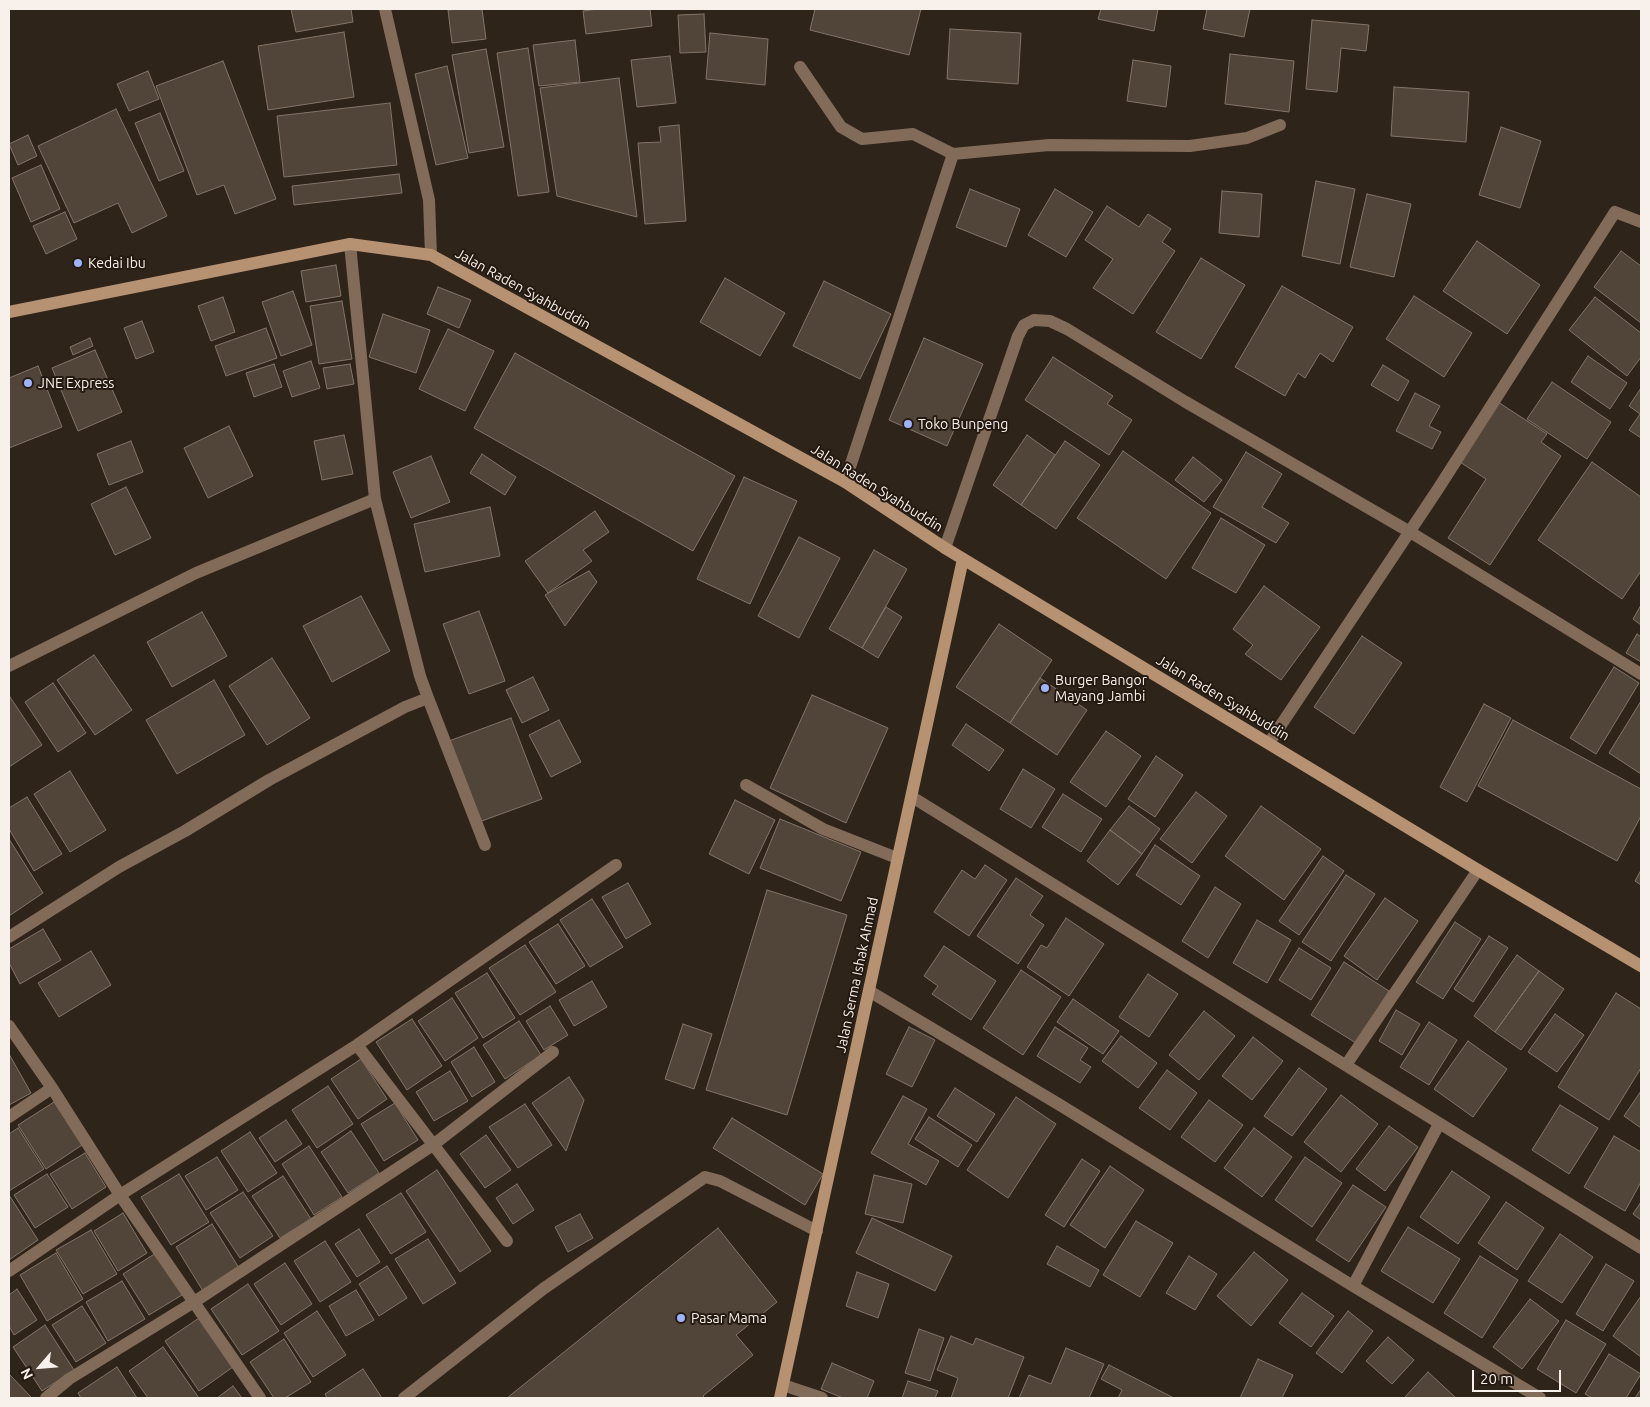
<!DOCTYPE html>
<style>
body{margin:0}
#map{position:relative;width:1650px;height:1407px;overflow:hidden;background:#2f241a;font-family:Ubuntu,sans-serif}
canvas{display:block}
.frame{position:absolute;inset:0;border:10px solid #f8f0ea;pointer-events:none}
.north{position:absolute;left:15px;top:1342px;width:50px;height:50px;-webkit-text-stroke:4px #251a11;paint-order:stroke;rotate:243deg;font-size:14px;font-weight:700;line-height:20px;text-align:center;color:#f8f0ea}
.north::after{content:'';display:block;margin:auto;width:18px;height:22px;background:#f8f0ea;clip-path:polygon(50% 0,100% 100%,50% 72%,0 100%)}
.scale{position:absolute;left:1472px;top:1370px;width:89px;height:22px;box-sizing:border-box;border:2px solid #f8f0ea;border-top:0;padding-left:6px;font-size:15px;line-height:18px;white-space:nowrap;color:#f8f0ea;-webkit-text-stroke:4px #251a11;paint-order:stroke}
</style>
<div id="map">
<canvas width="1650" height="1407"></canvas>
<div class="frame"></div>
<div class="north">N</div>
<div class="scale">20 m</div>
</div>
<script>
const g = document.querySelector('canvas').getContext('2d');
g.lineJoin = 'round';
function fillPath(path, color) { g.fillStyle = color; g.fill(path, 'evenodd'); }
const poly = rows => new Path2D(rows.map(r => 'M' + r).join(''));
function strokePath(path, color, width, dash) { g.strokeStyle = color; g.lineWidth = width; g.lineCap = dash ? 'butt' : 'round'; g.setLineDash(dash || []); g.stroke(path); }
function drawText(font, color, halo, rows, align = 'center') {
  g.font = font + ' Ubuntu,sans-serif'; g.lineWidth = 4; g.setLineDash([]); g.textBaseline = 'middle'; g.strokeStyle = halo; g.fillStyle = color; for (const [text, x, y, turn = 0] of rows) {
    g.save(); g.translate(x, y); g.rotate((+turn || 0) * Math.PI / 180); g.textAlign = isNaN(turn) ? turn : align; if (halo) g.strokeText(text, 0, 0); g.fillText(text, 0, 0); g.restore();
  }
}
const building = poly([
 [291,9,351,9,353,22,296,32,291,9],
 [459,9,482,9,486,39,452,43,448,10,459,9],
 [598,9,650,9,652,26,586,34,583,11,598,9],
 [815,9,921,9,909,55,810,30,815,9],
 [1101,9,1158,9,1154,31,1098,19,1101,9],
 [1207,9,1250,9,1244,37,1203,29,1207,9],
 [704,14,706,52,680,53,678,15,704,14],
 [1312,20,1369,25,1366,51,1341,48,1337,92,1306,89,1312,20],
 [950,29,1021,33,1018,84,947,79,950,29],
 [344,32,354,97,268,110,258,46,344,32],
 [710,33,768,39,765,85,706,79,710,33],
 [575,40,580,82,539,86,533,45,575,40],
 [528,48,549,192,518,196,497,53,528,48],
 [486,49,504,147,469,153,452,55,486,49],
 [1230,54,1294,61,1289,112,1225,104,1230,54],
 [670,56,676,103,637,107,631,60,670,56],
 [1133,60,1171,66,1166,107,1127,101,1133,60],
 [223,61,276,199,235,214,224,185,197,195,156,86,223,61],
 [447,66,468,158,436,165,415,74,447,66],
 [148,71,159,99,129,111,117,84,148,71],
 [619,78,637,217,557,196,540,88,619,78],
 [1394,87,1469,92,1466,142,1391,136,1394,87],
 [390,103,397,165,284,177,277,116,390,103],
 [116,109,167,216,132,233,118,203,74,223,38,146,116,109],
 [160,113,184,171,159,181,135,123,160,113],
 [679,125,686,221,645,224,638,143,661,142,659,127,679,125],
 [1501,127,1541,141,1520,208,1479,195,1501,127],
 [28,135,37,156,18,165,9,144,28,135],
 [41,165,60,209,31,222,12,178,41,165],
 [399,174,402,193,294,205,292,186,399,174],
 [1316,181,1355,189,1340,264,1302,256,1316,181],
 [970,189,1020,209,1006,247,956,227,970,189],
 [1055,189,1093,212,1066,257,1028,235,1055,189],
 [1222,191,1262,194,1259,237,1219,233,1222,191],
 [1367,194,1411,204,1394,277,1350,267,1367,194],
 [1107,206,1139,227,1148,214,1171,229,1162,242,1175,251,1133,314,1093,288,1113,259,1085,240,1107,206],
 [65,212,77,239,46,254,33,226,65,212],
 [1477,241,1540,285,1507,334,1443,291,1477,241],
 [1621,251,1641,266,1641,323,1594,287,1621,251],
 [1201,258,1245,285,1201,359,1156,332,1201,258],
 [336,265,341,296,306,302,301,271,336,265],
 [725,278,785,313,760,356,700,322,725,278],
 [824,281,891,314,860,379,793,346,824,281],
 [1282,286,1353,327,1333,362,1320,353,1305,378,1298,373,1285,396,1235,367,1282,286],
 [438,287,471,300,459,328,427,314,438,287],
 [293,291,312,345,281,356,262,302,293,291],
 [1414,296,1472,333,1444,377,1386,339,1414,296],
 [223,297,235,332,211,341,198,306,223,297],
 [1595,297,1641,333,1641,357,1627,376,1569,330,1595,297],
 [342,301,352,359,319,364,310,306,342,301],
 [383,314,430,330,416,373,369,357,383,314],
 [142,321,154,352,136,359,124,328,142,321],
 [266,328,277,358,226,376,215,346,266,328],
 [448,329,494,351,465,411,419,389,448,329],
 [90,338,93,346,73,355,70,347,90,338],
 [924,338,983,364,947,446,889,420,924,338],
 [95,350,122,412,78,431,52,368,95,350],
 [515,353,735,476,693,551,474,428,515,353],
 [1588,356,1627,383,1610,409,1571,382,1588,356],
 [1053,357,1113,396,1107,404,1132,420,1109,455,1025,400,1053,357],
 [311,361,320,388,292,397,283,371,311,361],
 [274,364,282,387,254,397,246,373,274,364],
 [350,364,354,384,327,389,323,368,350,364],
 [1383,365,1409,381,1398,401,1371,385,1383,365],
 [38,366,62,427,9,448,9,378,38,366],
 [1552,382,1611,422,1587,459,1527,419,1552,382],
 [1641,388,1641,438,1629,430,1640,414,1629,406,1641,388],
 [1415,393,1440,406,1429,426,1441,432,1432,449,1396,431,1415,393],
 [1498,402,1547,434,1541,442,1561,456,1490,565,1448,538,1486,479,1460,462,1498,402],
 [229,426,253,476,208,498,184,448,229,426],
 [344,435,353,474,322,480,314,441,344,435],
 [1027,435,1055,455,1021,505,993,485,1027,435],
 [131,441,143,472,109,485,97,454,131,441],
 [1065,441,1100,465,1056,529,1021,505,1065,441],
 [1123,451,1211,513,1166,579,1077,518,1123,451],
 [1246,452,1282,474,1262,507,1289,523,1276,543,1213,507,1246,452],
 [482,454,516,477,505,495,470,473,482,454],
 [431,456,450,502,411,518,393,472,431,456],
 [1193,457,1222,480,1204,502,1175,480,1193,457],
 [1592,462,1641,497,1641,571,1622,599,1538,540,1592,462],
 [744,477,797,501,750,604,697,579,744,477],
 [126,487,151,538,115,555,91,504,126,487],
 [490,507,500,556,425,572,414,524,490,507],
 [595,511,609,532,583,550,592,561,548,593,525,561,595,511],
 [1221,518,1265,545,1236,593,1192,568,1221,518],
 [799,537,840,558,799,638,758,616,799,537],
 [874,550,907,569,862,648,829,629,874,550],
 [589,571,597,582,565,626,545,595,589,571],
 [1264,586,1320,627,1281,680,1245,654,1253,645,1233,629,1264,586],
 [361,596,390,651,332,682,303,626,361,596],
 [1641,605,1641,625,1633,619,1641,605],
 [886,607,902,617,878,658,862,648,886,607],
 [479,611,505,681,469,694,443,624,479,611],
 [202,612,227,656,172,687,147,642,202,612],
 [999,624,1052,660,1010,723,956,687,999,624],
 [1637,634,1641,637,1641,662,1626,653,1637,634],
 [1362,636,1402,663,1354,734,1314,707,1362,636],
 [94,655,132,710,95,735,57,680,94,655],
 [272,658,310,718,267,745,229,686,272,658],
 [1614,667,1639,683,1596,754,1570,738,1614,667],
 [533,677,549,710,522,723,506,690,533,677],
 [1040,678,1087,710,1057,755,1010,723,1040,678],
 [214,680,245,735,177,774,146,720,214,680],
 [53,683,86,733,58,752,25,702,53,683],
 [812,695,888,728,846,823,770,788,812,695],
 [10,697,42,745,9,767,9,698,10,697],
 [1641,701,1641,774,1609,753,1641,701],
 [1484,704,1511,718,1467,802,1440,787,1484,704],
 [511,718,542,799,479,822,449,741,511,718],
 [559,720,581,762,551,777,529,735,559,720],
 [1513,720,1641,789,1641,816,1617,861,1478,786,1513,720],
 [966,724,1004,750,989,771,952,745,966,724],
 [1106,731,1141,756,1106,807,1070,782,1106,731],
 [1156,756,1183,775,1155,817,1128,799,1156,756],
 [1023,769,1055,789,1031,828,1000,809,1023,769],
 [70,771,106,830,70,852,34,794,70,771],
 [1196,792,1227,816,1192,863,1160,839,1196,792],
 [1063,794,1102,819,1081,852,1042,827,1063,794],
 [27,797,62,854,34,871,9,829,9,808,27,797],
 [735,800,775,820,749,874,709,854,735,800],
 [1129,806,1160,829,1142,854,1110,830,1129,806],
 [1261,806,1321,849,1284,900,1225,856,1261,806],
 [780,819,861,852,841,901,760,868,780,819],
 [1110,830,1142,854,1118,885,1087,861,1110,830],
 [9,839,43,893,9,916,9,839],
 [1155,845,1200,876,1181,905,1136,875,1155,845],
 [1323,856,1344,871,1299,935,1279,921,1323,856],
 [985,865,1007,880,969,936,934,912,962,870,975,879,985,865],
 [1641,870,1641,885,1635,881,1641,870],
 [1346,875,1375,894,1331,961,1302,942,1346,875],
 [1016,878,1043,896,1030,915,1044,925,1018,964,977,936,1016,878],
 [628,883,651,924,626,939,602,897,628,883],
 [1215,887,1241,904,1208,958,1182,941,1215,887],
 [767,890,847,915,787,1115,706,1090,767,890],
 [1385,898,1418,921,1377,980,1344,956,1385,898],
 [592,899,623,947,590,967,560,920,592,899],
 [1066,918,1104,944,1069,996,1027,967,1041,945,1047,948,1066,918],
 [1257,920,1291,940,1267,983,1233,963,1257,920],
 [1455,922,1481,939,1443,999,1416,982,1455,922],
 [558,924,585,966,556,984,529,942,558,924],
 [43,929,61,960,20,984,9,963,9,949,43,929],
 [1489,936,1508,948,1473,1002,1454,989,1489,936],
 [525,945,556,992,520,1015,489,968,525,945],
 [944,946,996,981,971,1020,932,994,938,986,924,976,944,946],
 [1299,948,1331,968,1311,1000,1279,980,1299,948],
 [91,951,111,985,59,1017,38,983,91,951],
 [1517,955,1539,971,1495,1032,1474,1016,1517,955],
 [1344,962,1389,991,1356,1043,1311,1015,1344,962],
 [1021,970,1061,997,1023,1055,983,1028,1021,970],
 [1539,971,1564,989,1521,1050,1495,1032,1539,971],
 [487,973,515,1018,483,1038,455,993,487,973],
 [1148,974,1178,994,1149,1037,1119,1017,1148,974],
 [592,981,607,1007,574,1026,559,1000,592,981],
 [1616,993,1641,1009,1641,1068,1609,1120,1558,1087,1616,993],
 [452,998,478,1038,445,1061,418,1021,452,998],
 [1073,999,1119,1031,1103,1054,1057,1022,1073,999],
 [550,1006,568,1035,544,1050,526,1021,550,1006],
 [1396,1010,1420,1024,1402,1055,1379,1041,1396,1010],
 [1204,1011,1235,1036,1199,1080,1169,1055,1204,1011],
 [1555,1014,1584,1035,1557,1072,1528,1052,1555,1014],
 [412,1019,442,1066,407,1090,376,1042,412,1019],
 [519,1021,541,1055,505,1079,483,1045,519,1021],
 [1429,1022,1457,1040,1429,1085,1400,1067,1429,1022],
 [683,1024,712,1034,694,1089,665,1079,683,1024],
 [909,1027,935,1040,912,1087,886,1074,909,1027],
 [1055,1027,1088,1048,1080,1060,1091,1067,1080,1083,1037,1056,1055,1027],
 [1121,1036,1157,1063,1138,1088,1102,1061,1121,1036],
 [1253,1037,1283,1061,1252,1100,1222,1076,1253,1037],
 [1468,1041,1507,1069,1473,1117,1434,1089,1468,1041],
 [474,1047,495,1082,472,1097,451,1062,474,1047],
 [9,1054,31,1093,9,1105,9,1054],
 [361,1059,387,1099,358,1119,331,1079,361,1059],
 [1299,1068,1327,1089,1292,1136,1264,1116,1299,1068],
 [1167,1070,1197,1093,1170,1130,1139,1108,1167,1070],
 [450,1071,468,1101,434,1121,416,1092,450,1071],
 [569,1077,584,1100,566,1151,532,1103,569,1077],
 [328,1086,353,1124,317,1148,292,1110,328,1086],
 [955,1088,995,1114,977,1142,937,1116,955,1088],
 [1641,1091,1641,1128,1624,1116,1641,1091],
 [1341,1095,1378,1124,1341,1172,1304,1142,1341,1095],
 [903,1096,927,1109,908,1144,939,1161,926,1185,871,1153,903,1096],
 [1016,1097,1056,1124,1008,1198,967,1170,1016,1097],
 [1209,1100,1243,1125,1215,1162,1181,1137,1209,1100],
 [54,1102,82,1145,46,1169,18,1125,54,1102],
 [395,1103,418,1140,384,1161,361,1124,395,1103],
 [525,1104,552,1145,518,1168,489,1127,525,1104],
 [1560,1105,1598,1128,1569,1174,1532,1150,1560,1105],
 [929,1117,972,1145,958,1167,915,1139,929,1117],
 [732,1118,823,1174,805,1205,713,1148,732,1118],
 [286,1120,302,1144,275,1162,259,1138,286,1120],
 [1389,1126,1418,1147,1385,1191,1356,1169,1389,1126],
 [18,1128,44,1169,9,1191,9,1134,18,1128],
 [1254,1128,1292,1157,1262,1197,1224,1168,1254,1128],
 [351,1131,379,1173,348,1193,321,1152,351,1131],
 [250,1132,277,1173,248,1192,221,1151,250,1132],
 [486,1135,511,1170,485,1188,460,1154,486,1135],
 [1614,1136,1641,1152,1641,1182,1625,1211,1584,1187,1614,1136],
 [309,1146,342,1197,314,1215,282,1164,309,1146],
 [85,1153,106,1187,72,1209,50,1174,85,1153],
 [217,1157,238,1190,206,1210,185,1176,217,1157],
 [1305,1157,1342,1183,1312,1227,1275,1200,1305,1157],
 [1082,1159,1100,1171,1064,1227,1045,1215,1082,1159],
 [1110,1166,1144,1190,1105,1248,1070,1225,1110,1166],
 [437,1170,491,1251,460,1272,406,1191,437,1170],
 [1452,1171,1490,1197,1458,1244,1420,1217,1452,1171],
 [47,1174,68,1207,35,1228,14,1195,47,1174],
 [179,1174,209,1222,171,1245,141,1197,179,1174],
 [874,1175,912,1184,903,1223,865,1214,874,1175],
 [283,1176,311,1219,280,1238,252,1196,283,1176],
 [517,1184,534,1210,513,1224,496,1198,517,1184],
 [1353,1185,1386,1207,1349,1262,1316,1240,1353,1185],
 [243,1192,273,1236,240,1258,210,1213,243,1192],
 [401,1193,426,1232,391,1254,366,1215,401,1193],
 [9,1195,38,1240,9,1260,9,1195],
 [1506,1202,1544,1228,1517,1270,1478,1243,1506,1202],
 [1641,1202,1641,1220,1633,1214,1641,1202],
 [123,1213,147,1253,118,1271,94,1231,123,1213],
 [580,1214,593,1238,568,1252,555,1227,580,1214],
 [872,1218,952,1256,935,1291,856,1253,872,1218],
 [1136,1221,1173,1243,1140,1297,1103,1275,1136,1221],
 [212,1224,239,1268,203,1291,176,1247,212,1224],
 [1408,1227,1460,1259,1433,1303,1381,1271,1408,1227],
 [718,1228,777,1302,736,1335,753,1355,703,1396,705,1398,507,1398,718,1228],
 [359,1229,380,1262,357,1277,335,1244,359,1229],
 [91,1230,117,1274,83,1294,56,1250,91,1230],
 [1560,1234,1593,1257,1562,1303,1528,1281,1560,1234],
 [428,1239,456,1283,423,1304,395,1259,428,1239],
 [325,1241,351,1282,320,1302,294,1261,325,1241],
 [1057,1246,1099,1270,1090,1287,1047,1264,1057,1246],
 [1254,1252,1288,1280,1251,1326,1217,1296,1254,1252],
 [56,1253,83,1299,47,1321,20,1275,56,1253],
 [156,1253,182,1295,149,1315,123,1274,156,1253],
 [1189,1256,1217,1274,1195,1310,1166,1293,1189,1256],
 [1480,1256,1518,1280,1482,1338,1444,1313,1480,1256],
 [285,1263,312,1304,281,1325,254,1284,285,1263],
 [1606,1264,1634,1281,1603,1331,1576,1314,1606,1264],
 [387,1266,407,1298,379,1316,359,1284,387,1266],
 [857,1272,889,1284,878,1318,846,1306,857,1272],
 [122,1281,145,1319,108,1341,86,1302,122,1281],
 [248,1284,279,1331,242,1355,211,1309,248,1284],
 [17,1289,37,1320,14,1335,9,1326,9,1295,17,1289],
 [356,1290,374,1320,346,1336,329,1306,356,1290],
 [1302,1293,1334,1316,1311,1347,1279,1323,1302,1293],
 [1641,1296,1641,1357,1613,1336,1641,1296],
 [1530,1299,1559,1321,1522,1369,1493,1347,1530,1299],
 [82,1306,106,1343,76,1362,52,1325,82,1306],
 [317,1311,346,1355,313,1377,284,1333,317,1311],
 [1348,1311,1373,1331,1342,1373,1316,1353,1348,1311],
 [199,1318,233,1367,199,1391,165,1341,199,1318],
 [1566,1320,1606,1344,1576,1393,1537,1369,1566,1320],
 [45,1325,74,1370,42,1391,13,1347,45,1325],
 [919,1329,944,1338,930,1381,905,1373,919,1329],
 [951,1336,973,1345,976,1338,1024,1357,1008,1398,951,1398,958,1378,937,1370,951,1336],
 [1388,1337,1414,1360,1392,1384,1366,1361,1388,1337],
 [284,1339,311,1382,285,1398,274,1398,250,1362,284,1339],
 [163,1347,199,1398,148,1398,129,1371,163,1347],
 [1066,1348,1104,1364,1089,1398,1019,1398,1029,1375,1051,1384,1066,1348],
 [1609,1354,1641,1374,1626,1398,1592,1398,1585,1394,1609,1354],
 [1258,1359,1293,1375,1282,1398,1240,1398,1258,1359],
 [832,1363,874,1381,867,1398,843,1398,821,1389,832,1363],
 [1109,1365,1174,1398,1118,1398,1122,1390,1101,1379,1109,1365],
 [117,1367,137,1398,81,1398,78,1393,117,1367],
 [363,1369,382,1398,327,1398,325,1394,363,1369],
 [1428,1372,1456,1398,1404,1398,1428,1372],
 [9,1374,32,1398,9,1398,9,1374],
 [908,1381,938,1391,935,1398,902,1398,908,1381],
 [233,1386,242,1398,217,1398,233,1386],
 [1641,1389,1641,1398,1635,1398,1641,1389]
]);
const street = poly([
 [385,9,429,200,431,255],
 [800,67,841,127,862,139,913,134,953,154],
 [845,482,953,154,1049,145,1190,146,1247,138,1280,125],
 [945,548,1018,336,1024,325,1034,320,1050,321,1067,329,1184,401,1410,532,1641,674],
 [9,666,196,573,375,499],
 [428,698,485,845],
 [1269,743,1438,489,1615,212,1641,222],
 [746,785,823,829,897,858],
 [912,797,1641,1248],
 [9,937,119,867,185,831,269,780,405,707,428,698,420,676,375,499,350,244],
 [869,991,1060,1105,1353,1286,1540,1398],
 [9,1026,52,1088,120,1195,260,1398],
 [357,1045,507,1241],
 [1346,1065,1478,870],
 [9,1117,52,1088],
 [9,1271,120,1195,357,1045,616,865],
 [1353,1286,1439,1124],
 [783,1385,822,1398],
 [46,1398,69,1379,194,1302,433,1145,553,1052],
 [404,1398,543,1289,705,1177,720,1181,817,1231]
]);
const secondary = poly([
 [9,312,350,244,431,255,845,482,945,548,1478,870,1641,966],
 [780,1398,963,559]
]);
const markers = [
 [78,263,5,"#9fb3fd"],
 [28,383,5,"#9fb3fd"],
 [908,424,5,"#9fb3fd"],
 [1045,688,5,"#9fb3fd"],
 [681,1318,5,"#9fb3fd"]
];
const poiNames = [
 ["Kedai Ibu",88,263],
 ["JNE Express",38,383],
 ["Toko Bunpeng",918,424],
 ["Burger Bangor",1055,680],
 ["Mayang Jambi",1055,696],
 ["Pasar Mama",691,1318]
];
const streetNames = [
 ["Jalan Raden Syahbuddin",523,289,29],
 ["Jalan Raden Syahbuddin",877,488,32],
 ["Jalan Raden Syahbuddin",1223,698,31],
 ["Jalan Serma Ishak Ahmad",857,975,-78]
];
fillPath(building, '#51453a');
strokePath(building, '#827469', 1);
strokePath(street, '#826b58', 12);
strokePath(secondary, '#b69172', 12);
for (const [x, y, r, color] of markers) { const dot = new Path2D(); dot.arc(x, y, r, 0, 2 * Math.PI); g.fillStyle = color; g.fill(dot); strokePath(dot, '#251a11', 2); }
drawText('14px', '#f8f0ea', '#251a11', poiNames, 'left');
drawText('14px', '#f8f0ea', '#251a11', streetNames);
</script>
